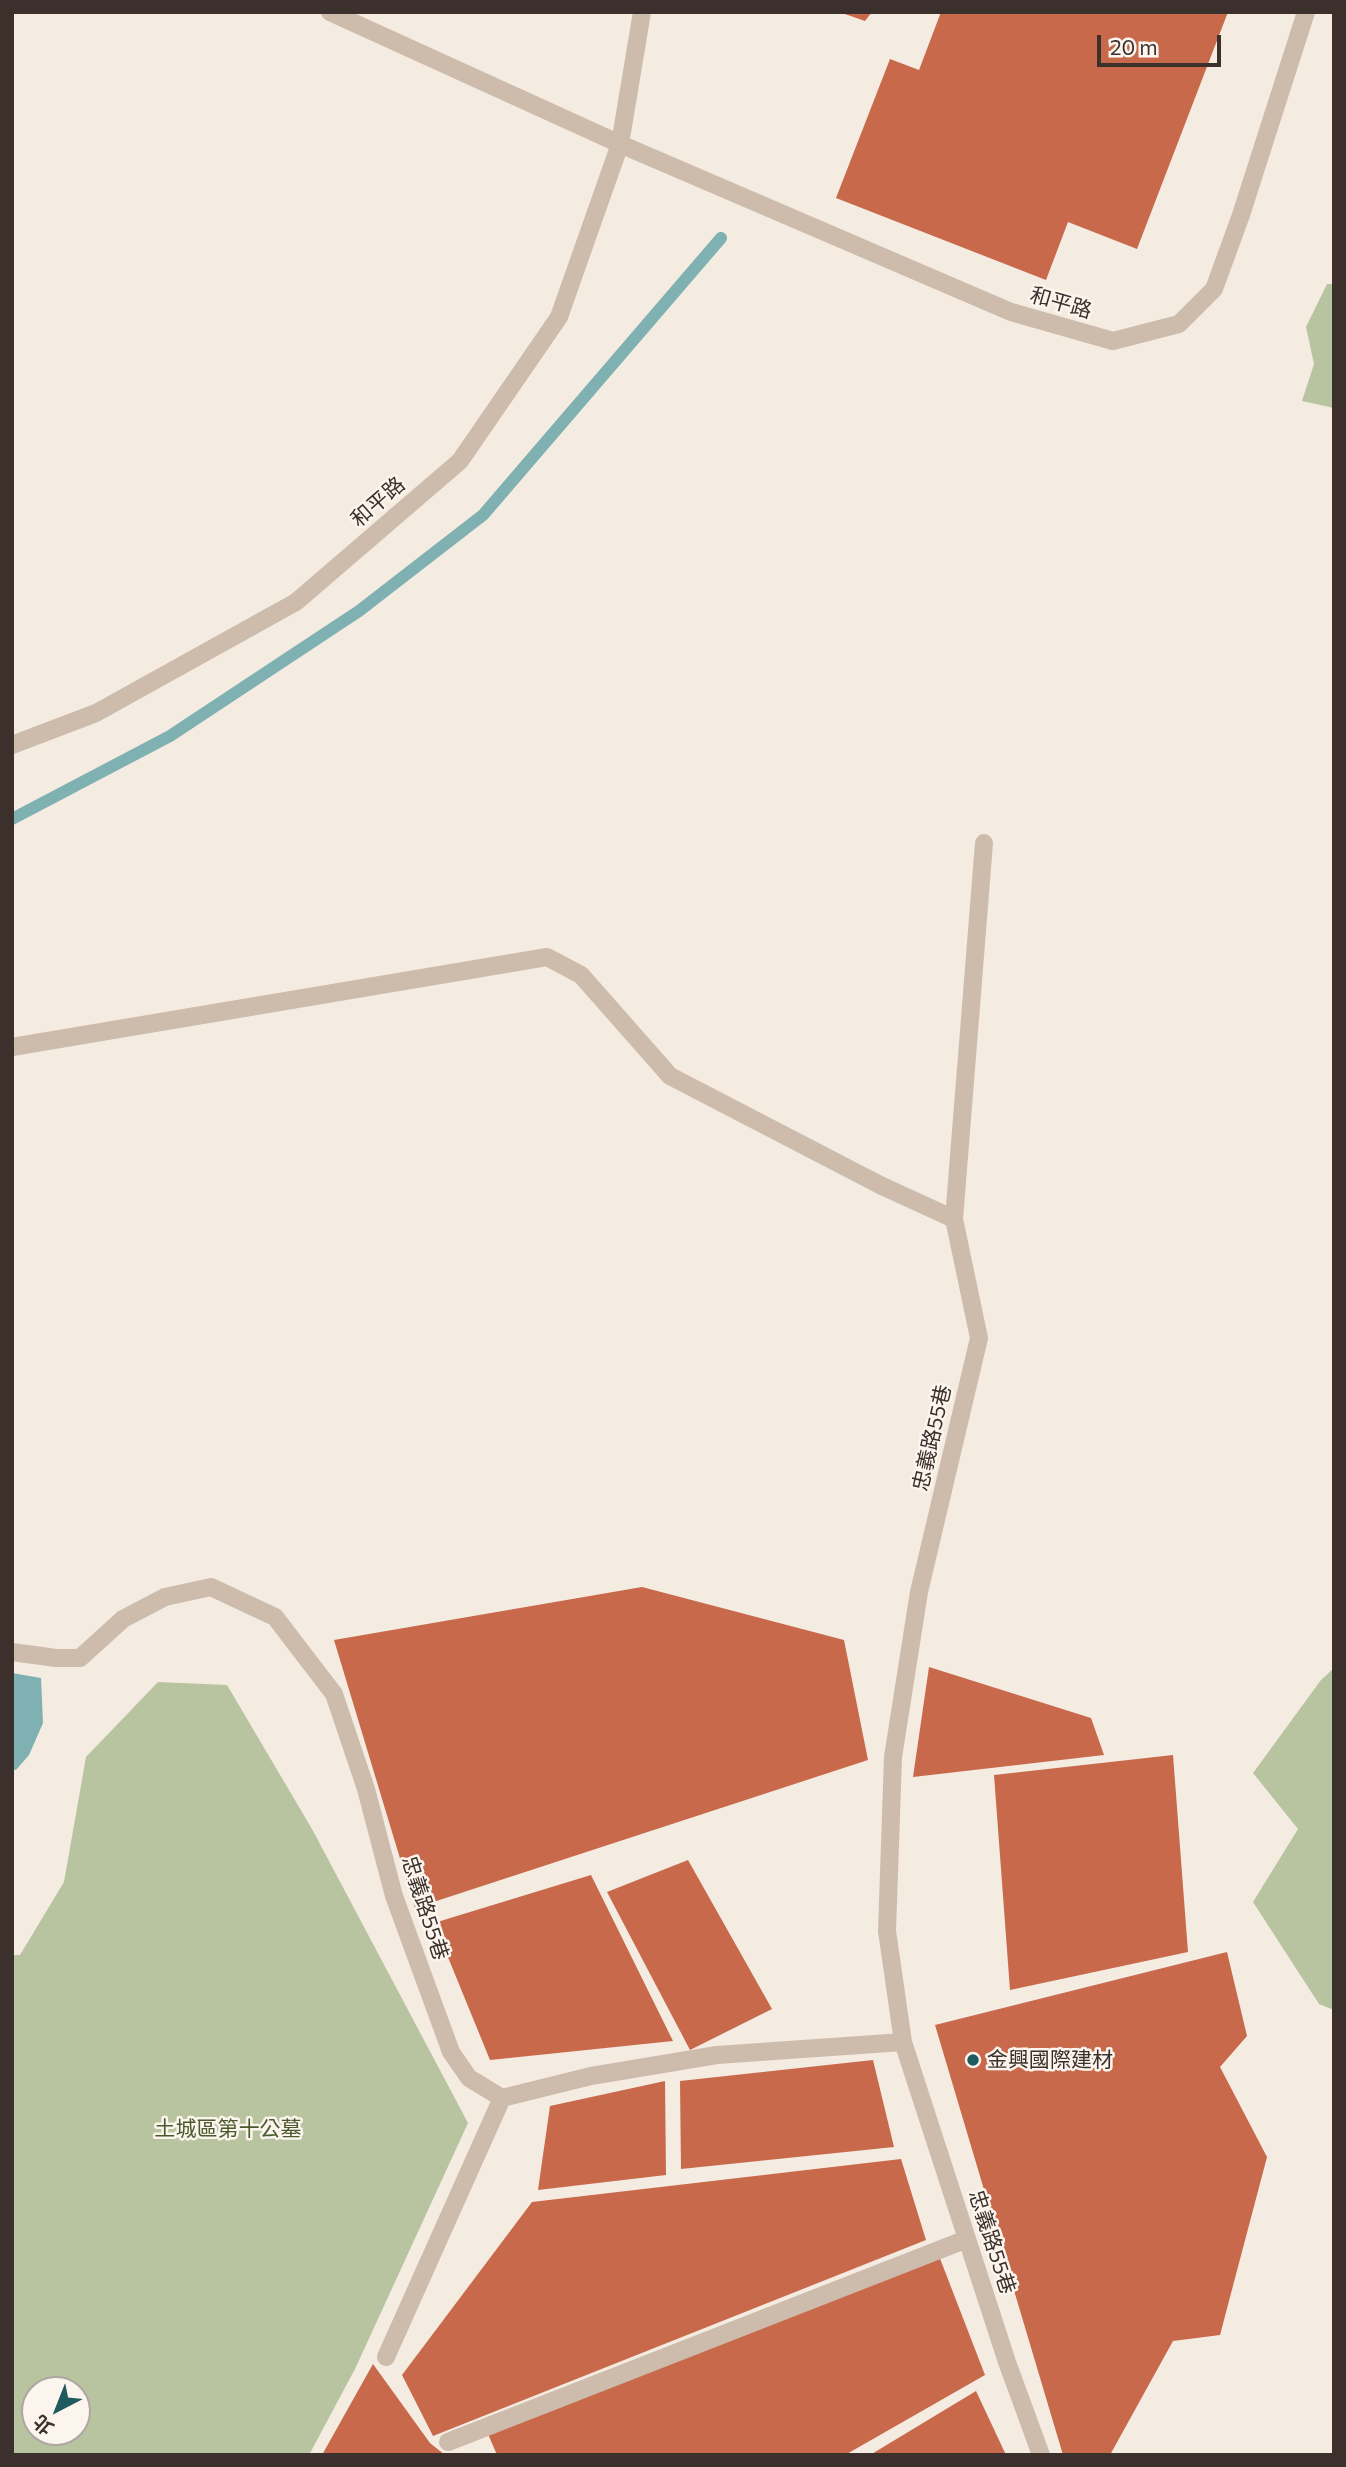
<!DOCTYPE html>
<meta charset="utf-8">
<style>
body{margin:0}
#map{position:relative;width:1346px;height:2467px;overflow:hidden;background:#f4ebe1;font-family:Commissioner,"Noto Sans TC",sans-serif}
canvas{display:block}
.frame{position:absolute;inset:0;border:14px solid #3b302b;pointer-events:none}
.north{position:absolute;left:21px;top:2376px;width:70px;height:70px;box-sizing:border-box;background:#fbf5ee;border:2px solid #aea6a0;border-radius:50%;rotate:222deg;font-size:19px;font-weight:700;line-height:28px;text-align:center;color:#3b302b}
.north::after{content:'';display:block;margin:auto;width:24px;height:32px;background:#1f5a5e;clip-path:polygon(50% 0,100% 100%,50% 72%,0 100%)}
.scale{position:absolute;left:1097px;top:35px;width:124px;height:32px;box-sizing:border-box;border:4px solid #3b302b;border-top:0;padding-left:9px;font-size:21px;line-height:24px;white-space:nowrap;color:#3b302b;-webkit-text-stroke:5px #fbf5ee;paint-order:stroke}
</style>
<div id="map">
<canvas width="1346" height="2467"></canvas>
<div class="frame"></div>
<div class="north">北</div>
<div class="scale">20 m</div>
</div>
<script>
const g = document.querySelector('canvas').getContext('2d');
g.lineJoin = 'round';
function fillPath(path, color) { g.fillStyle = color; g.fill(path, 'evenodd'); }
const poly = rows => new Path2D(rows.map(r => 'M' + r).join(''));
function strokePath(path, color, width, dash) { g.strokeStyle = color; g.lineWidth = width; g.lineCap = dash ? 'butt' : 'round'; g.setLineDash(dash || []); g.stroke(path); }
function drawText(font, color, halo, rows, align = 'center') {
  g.font = font + ' Commissioner,"Noto Sans TC",sans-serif'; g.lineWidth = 5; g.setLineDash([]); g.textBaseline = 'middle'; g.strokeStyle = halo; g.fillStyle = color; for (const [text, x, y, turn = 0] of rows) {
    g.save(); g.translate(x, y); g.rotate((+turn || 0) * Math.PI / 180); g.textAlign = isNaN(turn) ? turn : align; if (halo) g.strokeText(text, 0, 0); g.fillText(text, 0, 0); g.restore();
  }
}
const green = poly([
 [1327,284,1334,284,1334,408,1302,401,1314,364,1306,327],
 [1334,1668,1334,2010,1319,2004,1253,1902,1298,1829,1253,1773,1321,1680],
 [158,1682,227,1685,312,1829,468,2123,355,2369,309,2455,12,2455,12,1955,20,1955,64,1882,86,1757],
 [35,2390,77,2390,77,2432,35,2432]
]);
const water = poly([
 [12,1673,41,1678,43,1723,29,1755,16,1770,12,1769]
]);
const stream = poly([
 [12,819,170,736,359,611,483,515,721,238]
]);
const building = poly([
 [839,12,872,12,865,21],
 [941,12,1228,12,1137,249,1068,222,1046,280,836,198,890,59,919,70],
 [642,1587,844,1640,868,1760,415,1908,334,1640],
 [929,1667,1091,1718,1104,1755,913,1777],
 [1173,1755,1188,1952,1010,1990,994,1775],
 [688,1860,772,2009,690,2050,607,1892],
 [591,1875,673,2041,490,2060,434,1923],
 [1227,1952,1247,2036,1220,2067,1267,2157,1220,2335,1173,2341,1110,2455,1063,2455,935,2025],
 [873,2060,894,2147,681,2169,680,2081],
 [665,2081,666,2175,538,2190,550,2106],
 [901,2159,926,2240,433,2436,402,2375,532,2202],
 [939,2256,985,2375,845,2455,497,2455,488,2434],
 [373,2364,430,2443,445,2455,322,2455],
 [976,2391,1006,2455,870,2455]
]);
const lane = poly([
 [330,12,620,144,1011,312,1113,341,1179,324,1214,289,1241,215,1306,12],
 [12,745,96,713,296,602,460,461,559,317,620,144,642,12],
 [984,843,954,1219,979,1338,919,1592,893,1757,887,1931,903,2042,1007,2362,1041,2455],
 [12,1047,547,957,581,975,670,1076,880,1185,954,1219],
 [12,1652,56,1658,80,1658,123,1619,165,1597,211,1587,275,1617,334,1694,366,1789,394,1896,451,2052,469,2078,502,2098,591,2076,717,2055,903,2042],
 [386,2357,502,2098],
 [448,2442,967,2239]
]);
const markers = [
 [973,2060,7,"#1f5a5e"]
];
const streetNames = [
 ["和平路",1061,303,16],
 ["和平路",378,502,-41],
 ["忠義路55巷",932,1438,-77],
 ["忠義路55巷",425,1908,72],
 ["忠義路55巷",992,2242,72]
];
const poiNames = [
 ["金興國際建材",987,2060]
];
const parkNames = [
 ["土城區第十公墓",228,2129]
];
fillPath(green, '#b8c4a0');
fillPath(water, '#7fb0b2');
strokePath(stream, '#7fb0b2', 12);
fillPath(building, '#c8694b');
strokePath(lane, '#cdbbac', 18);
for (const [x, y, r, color] of markers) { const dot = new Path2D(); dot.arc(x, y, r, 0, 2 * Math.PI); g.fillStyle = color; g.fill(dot); strokePath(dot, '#fbf5ee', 2.5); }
drawText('21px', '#3b302b', '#fbf5ee', streetNames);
drawText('21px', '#3b302b', '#fbf5ee', poiNames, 'left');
drawText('21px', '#4a5a2e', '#fbf5ee', parkNames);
</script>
